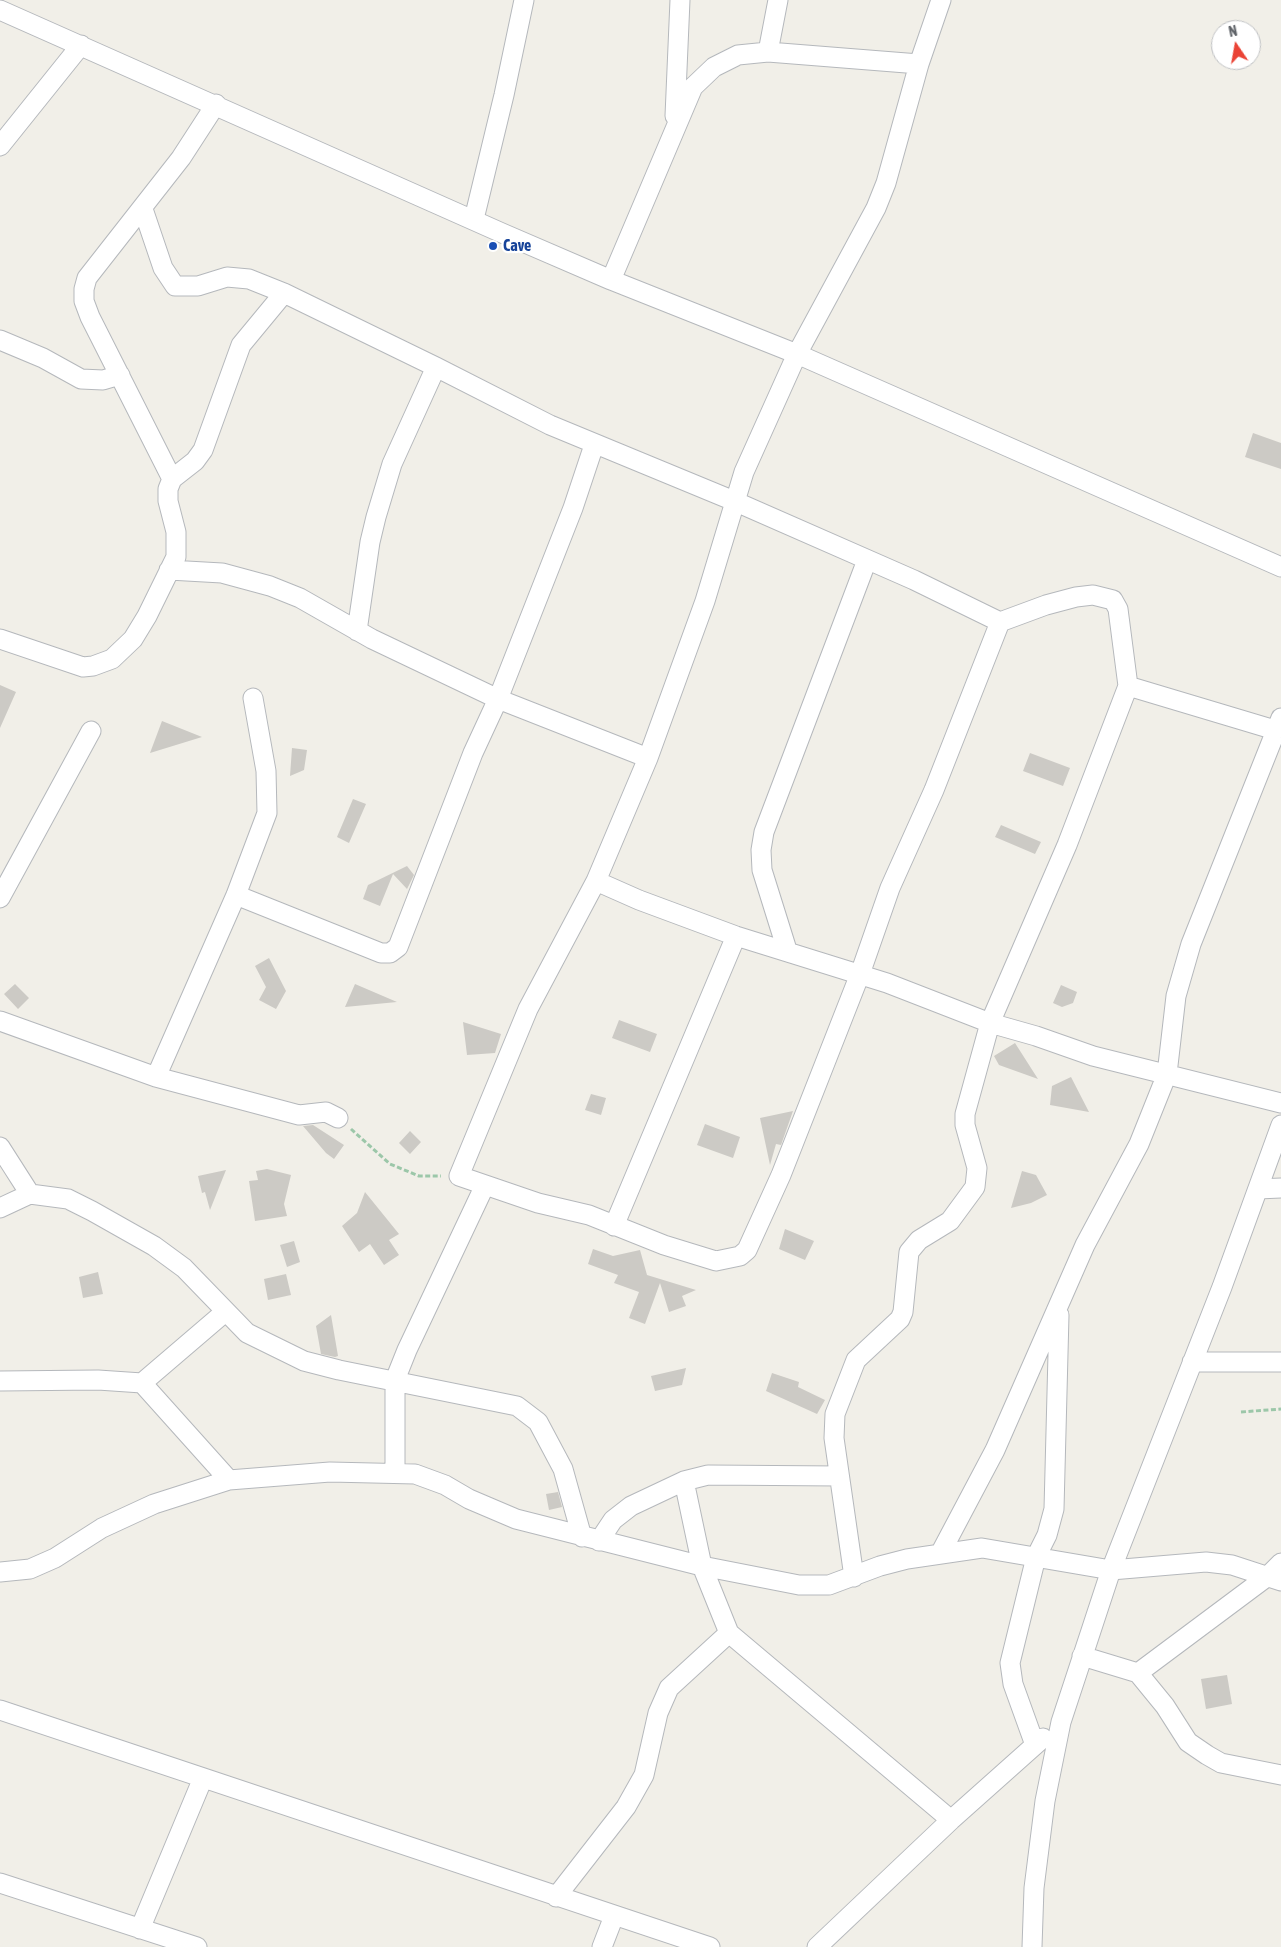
<!DOCTYPE html>
<style>
body{margin:0}
#map{position:relative;width:1281px;height:1947px;overflow:hidden;background:#f1efe8;font-family:"Asap Condensed",sans-serif}
canvas{display:block}
.north{position:absolute;left:1211px;top:20px;width:50px;height:50px;box-sizing:border-box;background:#fff;border:1px solid #bfc1c3;border-radius:50%;rotate:348deg;font-size:14px;font-weight:700;line-height:20px;text-align:center;color:#5f6368}
.north::after{content:'';display:block;margin:auto;width:18px;height:22px;background:#ea4335;clip-path:polygon(50% 0,100% 100%,50% 72%,0 100%)}
</style>
<div id="map">
<canvas width="1281" height="1947"></canvas>
<div class="north">N</div>
</div>
<script>
const g = document.querySelector('canvas').getContext('2d');
g.lineJoin = 'round';
function fillPath(path, color) { g.fillStyle = color; g.fill(path, 'evenodd'); }
const poly = rows => new Path2D(rows.map(r => 'M' + r).join(''));
function strokePath(path, color, width, dash) { g.strokeStyle = color; g.lineWidth = width; g.lineCap = dash ? 'butt' : 'round'; g.setLineDash(dash || []); g.stroke(path); }
function drawText(font, color, halo, rows, align = 'center') {
  g.font = font + ' "Asap Condensed",sans-serif'; g.lineWidth = 4.5; g.setLineDash([]); g.textBaseline = 'middle'; g.strokeStyle = halo; g.fillStyle = color; for (const [text, x, y, turn = 0] of rows) {
    g.save(); g.translate(x, y); g.rotate((+turn || 0) * Math.PI / 180); g.textAlign = isNaN(turn) ? turn : align; if (halo) g.strokeText(text, 0, 0); g.fillText(text, 0, 0); g.restore();
  }
}
const building = poly([
 [1253,433,1281,443,1281,469,1245,457],
 [0,685,16,692,0,728],
 [162,721,202,737,150,753],
 [292,748,307,750,304,770,290,776],
 [1030,753,1070,768,1063,786,1023,771],
 [353,799,366,804,349,843,337,837],
 [1001,825,1041,842,1035,854,995,837],
 [407,866,414,875,407,889,393,874,380,906,363,899,368,885],
 [269,958,286,991,276,1009,259,1000,266,987,255,966],
 [15,984,29,998,18,1009,4,994],
 [355,984,397,1002,345,1007],
 [1061,985,1077,992,1073,1003,1062,1007,1053,1003],
 [619,1020,657,1034,650,1052,612,1038],
 [463,1022,501,1034,495,1053,467,1055],
 [1015,1043,1038,1079,999,1065,994,1056],
 [1071,1077,1089,1112,1050,1105,1052,1086],
 [591,1094,606,1098,601,1115,585,1110],
 [793,1111,781,1145,776,1144,770,1165,760,1118],
 [705,1124,740,1137,733,1158,697,1145],
 [313,1125,344,1145,334,1159,326,1153,303,1126],
 [410,1131,421,1142,410,1154,399,1143],
 [267,1169,291,1175,284,1204,287,1216,255,1221,249,1181,258,1180,256,1171],
 [226,1170,210,1210,205,1192,202,1193,198,1176],
 [1022,1171,1036,1175,1047,1195,1031,1203,1011,1208],
 [365,1192,399,1234,389,1240,399,1255,384,1265,370,1244,359,1252,342,1226,357,1213],
 [785,1229,814,1241,805,1260,779,1249],
 [294,1241,300,1262,287,1267,280,1245],
 [593,1249,613,1256,640,1250,647,1275,696,1290,682,1296,686,1306,669,1312,660,1283,645,1324,629,1318,639,1292,614,1283,618,1275,588,1264],
 [98,1272,103,1294,83,1298,79,1277],
 [286,1274,291,1295,268,1300,264,1279],
 [331,1315,338,1356,335,1357,321,1354,316,1326],
 [686,1368,682,1385,655,1391,651,1376],
 [772,1373,799,1382,798,1387,825,1400,817,1414,766,1391],
 [558,1492,562,1507,549,1510,546,1494],
 [1227,1675,1232,1704,1206,1709,1201,1679]
]);
const path = poly([
 [351,1129,390,1164,419,1176,441,1176],
 [1241,1412,1281,1409]
]);
const minor = poly([
 [941,0,919,64,886,183,876,208,797,354,744,472,705,601,648,758,596,881,639,900,736,936,887,983,990,1023,1036,1036,1093,1056,1281,1103],
 [0,10,502,233,611,280,797,354,1281,567],
 [768,52,778,0],
 [675,116,680,0],
 [0,146,81,45],
 [143,209,163,268,175,286,198,286,227,277,249,279,284,293,436,367,550,425,734,501,914,580,1000,622],
 [474,219,504,95,524,0],
 [611,280,693,87,714,67,738,55,768,52,919,64],
 [0,340,43,358,81,379,103,380,120,375],
 [172,479,90,317,84,301,84,289,87,278,181,158,216,104],
 [169,570,222,573,270,586,300,598,372,639,498,699,648,758],
 [357,631,370,542,376,517,392,464,436,367],
 [0,639,83,667,93,666,112,659,133,639,147,616,176,557,176,532,168,501,168,489,172,479,195,461,203,450,241,345,284,293],
 [596,881,528,1009,459,1176,538,1203,589,1215,664,1245,716,1261,740,1256,747,1250,781,1175,860,974,890,888,934,790,1000,622,1046,605,1076,597,1093,595,1113,600,1118,609,1128,686],
 [236,895,381,953,390,953,398,947,473,753,498,699,573,508,594,445],
 [0,898,91,731],
 [787,950,762,870,761,850,764,832,867,560],
 [0,1021,156,1077,299,1115,326,1112,338,1118],
 [156,1077,236,895,267,813,266,771,253,698],
 [0,1147,30,1194],
 [1258,1189,1281,1188],
 [0,1208,30,1194,68,1199,92,1211,154,1246,184,1268,247,1333,304,1361,339,1370,517,1406,538,1422,563,1469,582,1537],
 [614,1226,736,936],
 [1192,1362,1281,1362],
 [0,1381,98,1380,142,1383,229,1480],
 [142,1383,225,1312],
 [395,1473,395,1380,407,1350,485,1185],
 [684,1481,702,1566,729,1633,951,1820],
 [599,1541,613,1520,631,1506,684,1481,708,1475,839,1476],
 [940,1554,995,1450,1085,1245,1139,1144,1167,1074,1176,996,1191,944,1281,718],
 [0,1572,30,1569,55,1558,102,1528,154,1504,229,1480,330,1472,415,1474,445,1485,469,1499,516,1519,702,1566,799,1585,829,1585,880,1566,907,1559,982,1548,1111,1570,1206,1562,1232,1565,1281,1581],
 [854,1577,834,1438,835,1414,856,1360,900,1319,903,1312,909,1252,919,1240,950,1221,975,1187,977,1168,965,1125,965,1114,990,1023,1067,845,1128,686,1275,730],
 [1082,1656,1138,1673,1165,1706,1188,1742,1207,1755,1221,1763,1281,1775],
 [1138,1673,1268,1576,1281,1563],
 [0,1710,710,1947],
 [1035,1745,1013,1684,1010,1663,1036,1557,1047,1535,1054,1509,1059,1315],
 [0,1883,197,1947],
 [556,1897,626,1807,644,1775,658,1713,669,1688,729,1633],
 [140,1929,203,1778],
 [602,1947,614,1916],
 [817,1947,951,1820,1043,1738],
 [1032,1947,1034,1888,1045,1801,1061,1722,1111,1570,1222,1287,1281,1125]
]);
const markers = [
 [493,246,5,"#1a4fb4"]
];
const transitNames = [
 ["Cave",503,246]
];
fillPath(building, '#cccac5');
strokePath(minor, '#b5b8bc', 21);
strokePath(path, '#9cc7a9', 3, [5, 2.5]);
strokePath(minor, '#fff', 19);
for (const [x, y, r, color] of markers) { const dot = new Path2D(); dot.arc(x, y, r, 0, 2 * Math.PI); g.fillStyle = color; g.fill(dot); strokePath(dot, '#fff', 2); }
drawText('bold 16px', '#164399', '#fff', transitNames, 'left');
</script>
